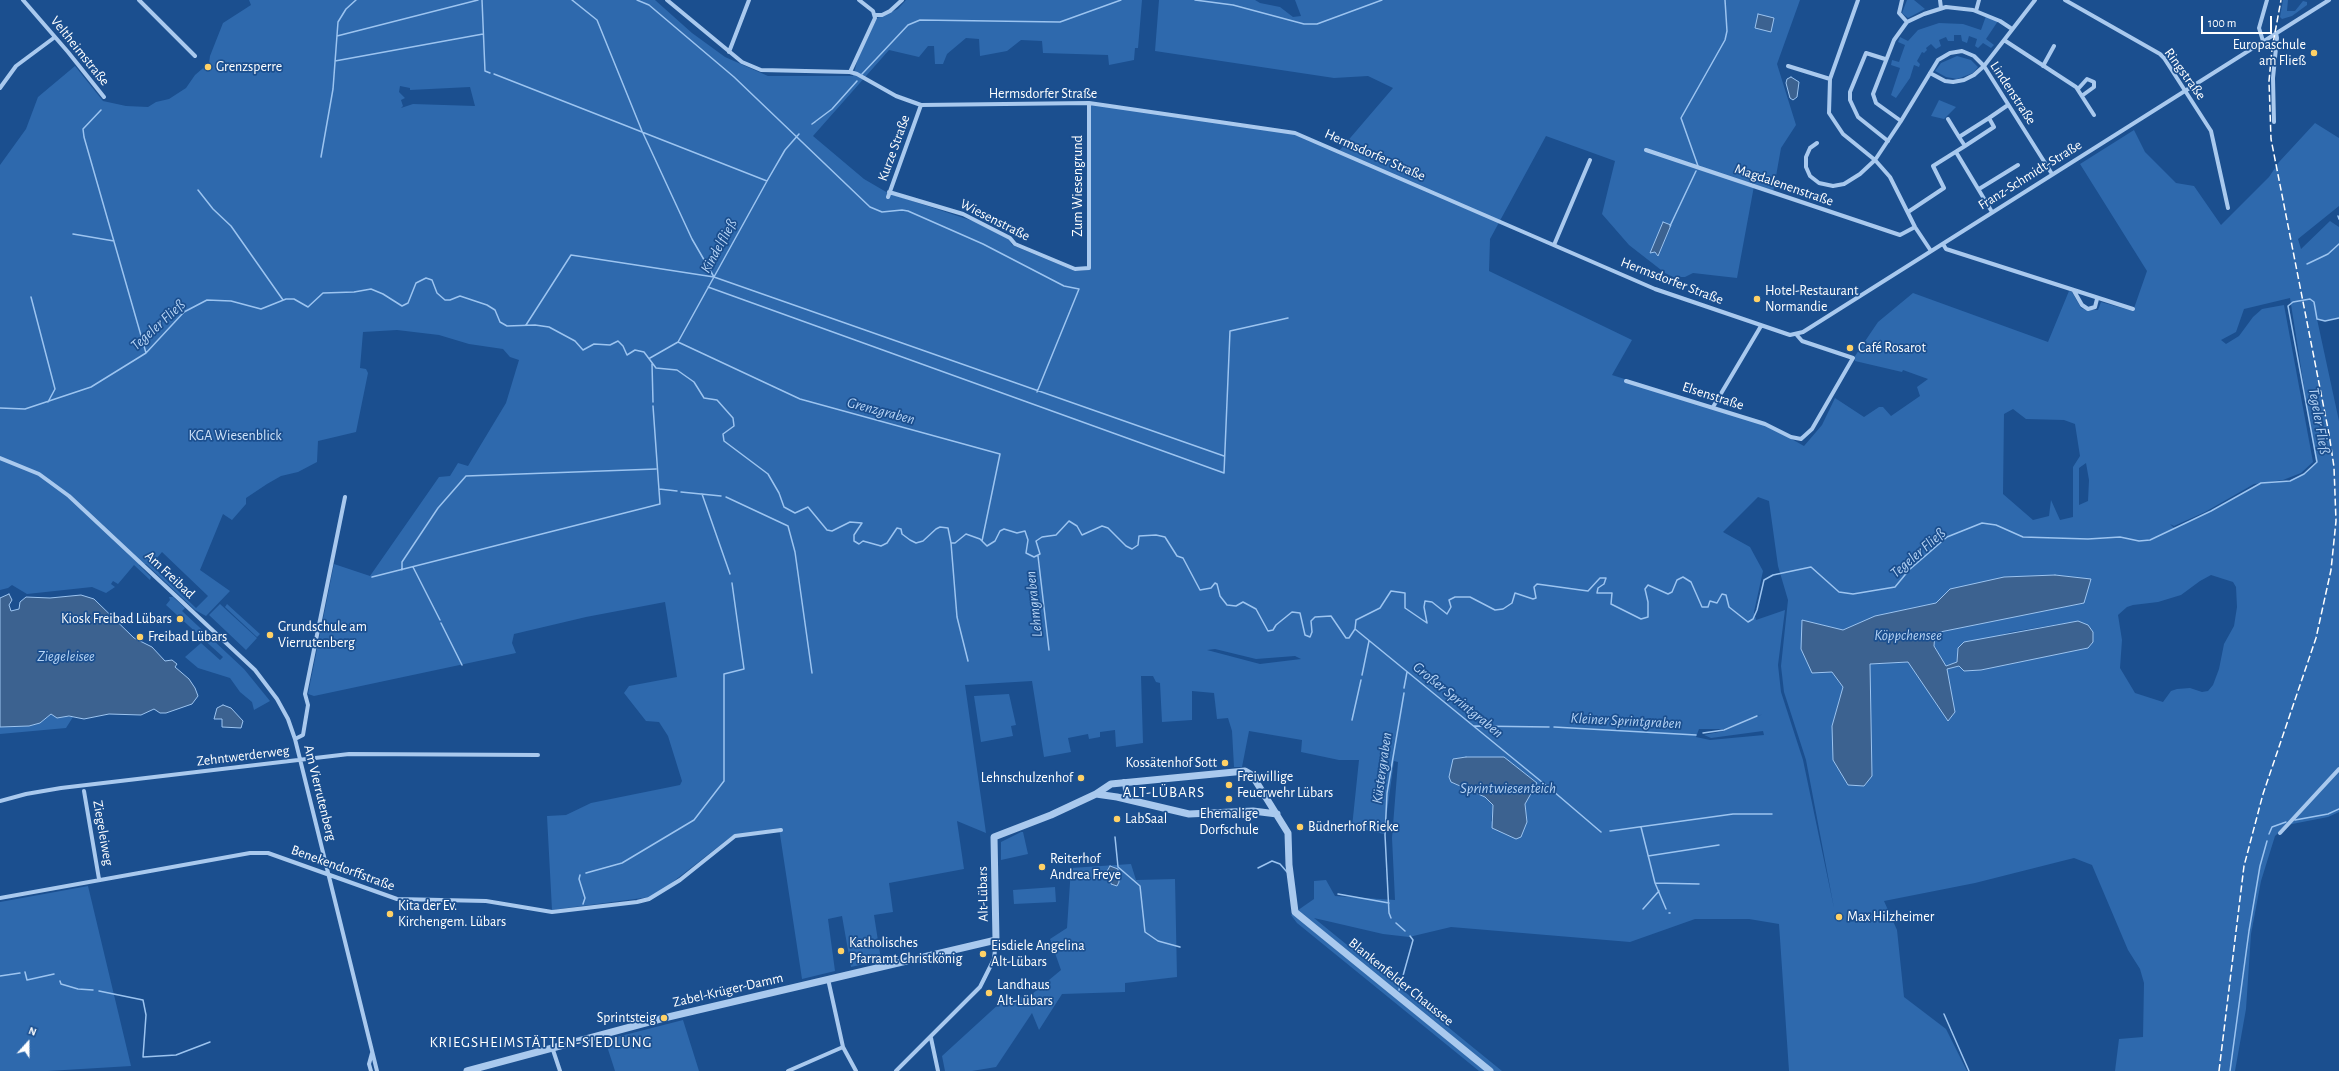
<!DOCTYPE html>
<meta charset="utf-8">
<style>
body{margin:0}
#map{position:relative;width:2339px;height:1071px;overflow:hidden;background:#1b4f8f;font-family:"Alegreya Sans",sans-serif}
canvas{display:block}
.north{position:absolute;left:8px;top:1023px;width:40px;height:40px;-webkit-text-stroke:3px #1b4f8f;paint-order:stroke;rotate:21deg;font-size:11px;font-weight:700;line-height:16px;text-align:center;color:#fff}
.north::after{content:'';display:block;margin:auto;width:14px;height:18px;background:#fff;clip-path:polygon(50% 0,100% 100%,50% 72%,0 100%)}
.scale{position:absolute;left:2201px;top:16px;width:71px;height:18px;box-sizing:border-box;border:2px solid #fff;border-top:0;padding-left:5px;font-size:12px;line-height:14px;white-space:nowrap;color:#fff;-webkit-text-stroke:3px #1b4f8f;paint-order:stroke}
</style>
<div id="map">
<canvas width="2339" height="1071"></canvas>
<div class="north">N</div>
<div class="scale">100 m</div>
</div>
<script>
const g = document.querySelector('canvas').getContext('2d');
g.lineJoin = 'round';
function fillPath(path, color) { g.fillStyle = color; g.fill(path, 'evenodd'); }
const poly = rows => new Path2D(rows.map(r => 'M' + r).join(''));
function strokePath(path, color, width, dash) { g.strokeStyle = color; g.lineWidth = width; g.lineCap = dash ? 'butt' : 'round'; g.setLineDash(dash || []); g.stroke(path); }
function drawText(font, color, halo, rows, align = 'center') {
  g.font = font + ' "Alegreya Sans",sans-serif'; g.lineWidth = 3.5; g.setLineDash([]); g.textBaseline = 'middle'; g.strokeStyle = halo; g.fillStyle = color; for (const [text, x, y, turn = 0] of rows) {
    g.save(); g.translate(x, y); g.rotate((+turn || 0) * Math.PI / 180); g.textAlign = isNaN(turn) ? turn : align; if (halo) g.strokeText(text, 0, 0); g.fillText(text, 0, 0); g.restore();
  }
}
const green = poly([
 [249,0,655,0,692,33,725,57,768,76,853,76,858,58,877,18,898,9,906,0,1142,0,1138,48,1135,48,1134,60,1109,65,1108,55,1043,53,1042,41,1021,40,1007,51,980,56,979,39,966,38,947,54,943,64,935,64,934,46,928,46,919,57,889,50,813,136,864,179,888,193,979,223,1009,239,1012,245,1075,271,1088,270,1089,103,1295,133,1339,151,1393,88,1368,76,1334,78,1155,51,1159,0,1255,0,1260,3,1280,7,1293,17,1301,16,1295,0,1800,0,1777,64,1796,125,1781,148,1773,193,1754,186,1737,278,1693,273,1685,277,1673,277,1665,273,1629,245,1602,214,1615,161,1546,136,1490,239,1489,271,1632,340,1612,375,1765,424,1804,446,1822,425,1835,398,1864,417,1879,407,1883,407,1891,416,1920,396,1917,387,1928,379,1903,370,1902,372,1855,361,1855,356,1878,322,1913,293,2048,342,2069,291,2072,292,2081,308,2086,310,2098,310,2101,302,2133,311,2147,271,2080,164,2134,130,2145,152,2176,183,2194,186,2221,225,2269,177,2279,162,2315,123,2339,138,2339,206,2298,239,2301,249,2330,221,2339,227,2339,318,2325,321,2317,319,2339,421,2339,812,2328,817,2287,825,2275,836,2261,881,2251,934,2246,1009,2235,1071,2115,1071,2119,1039,2143,1037,2144,983,2140,969,2128,950,2092,865,2074,858,1975,883,1884,901,1897,930,1904,997,1946,1029,1967,1071,1789,1071,1779,924,1749,919,1695,919,1630,942,1451,927,1409,937,1383,934,1314,918,1502,1071,1479,1071,1297,923,1291,915,1314,899,1314,881,1326,880,1335,896,1395,900,1392,838,1398,762,1394,761,1384,834,1352,827,1359,760,1339,760,1301,752,1302,740,1249,731,1242,767,1234,767,1232,731,1228,718,1217,719,1214,693,1192,691,1192,720,1162,722,1160,683,1156,682,1153,676,1141,676,1143,743,1116,747,1115,730,1100,732,1100,737,1089,739,1088,734,1068,738,1071,752,1044,757,1032,681,965,685,986,833,957,821,964,869,889,883,893,912,874,915,881,960,851,967,842,916,828,919,835,971,802,979,779,828,732,836,665,888,650,897,552,910,547,816,566,815,591,803,680,785,682,781,668,736,659,722,646,721,624,693,629,686,677,677,665,602,586,617,514,634,512,643,516,653,314,696,308,694,334,564,370,576,439,477,450,476,458,463,468,466,506,403,519,360,510,357,503,349,469,344,439,335,397,330,363,332,360,368,366,369,368,373,356,432,318,441,317,462,298,472,281,476,267,484,246,498,246,504,232,520,223,514,200,570,230,591,206,616,195,610,146,564,139,565,151,577,150,580,134,565,118,584,113,581,111,584,115,587,106,593,92,587,27,594,12,585,8,588,0,590,0,165,26,129,38,97,75,66,103,101,126,106,148,107,156,102,169,99,186,88,195,75,209,63,210,56,223,23,251,5],
 [400,86,410,88,410,90,470,87,475,106,413,104,401,108,403,106,401,100,405,98,399,92],
 [1662,223,1671,225,1658,256,1655,252],
 [2290,298,2316,463,2304,474,2290,481,2261,483,2211,511,2174,528,2170,524,2174,526,2205,512,2254,484,2283,480,2301,473,2313,462,2284,305,2262,309,2253,317,2239,336,2226,344,2221,340,2236,332,2244,309],
 [2013,409,2026,419,2064,420,2075,424,2080,456,2073,467,2073,517,2060,520,2051,500,2049,516,2033,520,2003,494,2004,414],
 [2086,463,2089,480,2088,501,2079,505,2079,468],
 [1758,497,1769,501,1778,566,1788,600,1781,666,1784,692,1806,760,1834,908,1803,760,1781,692,1778,665,1785,610,1756,620,1754,612,1763,571,1750,547,1723,532],
 [162,552,208,596,196,608,151,565],
 [2211,575,2233,582,2236,587,2237,607,2234,626,2224,644,2219,669,2213,685,2208,691,2202,692,2190,688,2177,689,2171,691,2163,702,2135,693,2120,668,2122,640,2118,615,2127,607,2133,605,2158,602,2181,595,2200,581],
 [1950,589,2084,603,1935,633,1934,645,1945,666,1957,662,1958,648,2011,632,2078,621,2088,648,1981,670,1959,666,1947,669,1955,712,1948,721,1908,662,1870,664,1872,775,1832,726,1843,687,1832,672,1802,620,1843,630,1875,616,1936,603],
 [1215,649,1256,659,1295,656,1301,659,1260,664,1207,650],
 [1763,714,1724,731,1704,735,1711,738,1763,731,1764,735,1710,740,1696,737,1699,729,1724,729],
 [1466,757,1504,757,1537,783,1525,804,1527,822,1521,837,1491,821,1493,806,1485,797,1451,782,1453,759],
 [1907,0,1914,0,1925,9,1908,18,1902,13],
 [2283,0,2288,0,2287,11,2295,11,2303,1,2307,2,2307,5,2292,16,2282,19,2280,17],
 [1986,16,1998,21,1986,39,1994,45,1991,48,1983,43,1978,48,1975,46,1977,39,1969,36,1967,43,1962,41,1961,35,1954,35,1954,41,1948,41,1946,37,1939,40,1941,46,1936,49,1931,44,1926,48,1927,50,1924,53,1922,52,1917,61,1920,64,1919,67,1914,65,1910,78,1896,98,1891,95,1900,68,1891,65,1892,60,1899,62,1905,45,1898,42,1900,37,1908,41,1918,30,1939,23,1963,24,1981,30],
 [1957,56,1971,60,1978,67,1973,73,1957,79,1946,77,1935,71,1941,63],
 [1939,100,1956,107,1944,119,1931,116],
 [169,597,173,597,185,608,182,611,244,669,270,701,254,710,252,702,240,692,230,678,198,668,185,657,201,643,220,660,223,657,166,605,170,600],
 [220,604,257,638,246,650,209,615],
 [227,604,260,634,257,637,225,607],
 [1009,694,1016,725,1011,726,1013,736,981,742,974,696],
 [51,714,57,717,73,717,66,728,0,734,0,727,29,726,40,723],
 [1021,832,1023,832,1028,854,1001,860,1001,842],
 [1131,864,1136,880,1175,879,1177,977,1125,983,1125,992,1062,994,1039,1030,1032,1013,996,1067,972,1071,945,1071,942,1056,1000,1003,1031,995,1061,970,1050,939,1067,928,1071,868],
 [88,886,131,1066,48,1071,0,1071,0,902],
 [1055,887,1056,902,1014,904,1013,890],
 [683,1020,699,1071,615,1071,605,1040]
]);
const water = poly([
 [1758,14,1774,18,1771,32,1755,28,1758,14],
 [1791,77,1799,82,1797,97,1793,100,1790,98,1786,83,1787,79,1791,77],
 [1663,222,1671,225,1658,256,1655,252,1650,253,1663,222],
 [2055,575,2091,579,2084,603,1935,633,1934,646,1946,666,1957,662,1958,648,1964,642,2078,621,2088,625,2093,632,2093,642,2088,648,1981,670,1964,671,1959,666,1947,669,1955,712,1948,721,1908,662,1870,664,1872,776,1864,786,1848,785,1833,760,1832,726,1843,687,1832,672,1812,673,1801,649,1802,620,1843,630,1875,616,1936,603,1950,589,2004,577,2055,575],
 [9,594,12,600,9,605,11,611,19,609,20,602,26,597,50,598,81,595,94,599,134,638,152,647,165,661,172,660,177,664,175,667,189,679,195,688,198,696,192,704,166,713,160,713,154,709,141,715,109,714,84,719,69,716,57,718,51,714,40,723,29,726,0,727,0,598,9,594],
 [223,705,231,708,243,721,241,728,222,727,222,719,214,719,217,708,223,705],
 [1466,757,1504,757,1537,783,1525,804,1527,822,1521,837,1516,839,1492,828,1493,805,1485,797,1451,782,1449,777,1453,759,1466,757],
 [1110,866,1118,869,1119,882,1117,886,1111,884,1111,878,1106,873,1110,866]
]);
const stream = poly([
 [482,0,485,71,490,73],
 [572,0,597,20,642,131,692,239,714,277],
 [637,0,649,5,734,77,870,207,882,212,902,210,908,211,983,244,1064,286,1079,289,1037,392],
 [1195,0,1233,5,1304,24,1317,24,1382,0],
 [337,36,478,0],
 [335,61,483,34],
 [494,74,767,181],
 [862,74,908,25,920,20,1060,22,1121,0],
 [101,110,83,129,84,137,146,353],
 [815,122,812,124,832,109,857,81],
 [321,157,333,89,338,22,346,9,356,0],
 [1698,166,1681,118,1725,40,1727,31,1725,0],
 [198,190,213,209,231,226,283,300],
 [2338,216,2339,219],
 [1670,226,1696,171],
 [73,234,114,241],
 [2307,264,2328,254,2339,244],
 [708,287,1224,473,1230,331,1288,318],
 [31,297,55,389,48,402],
 [526,325,571,255,714,277,1224,456],
 [678,342,800,399,1000,454,982,541],
 [650,358,678,342,767,181,785,150,799,134],
 [652,364,653,402],
 [0,408,25,409,91,387,146,353,184,312,207,300,231,301,261,309,286,299,294,299,308,307,323,293,354,292,371,289,383,294,402,306,408,303,416,283,426,278,432,280,437,293,445,300,450,300,460,296,487,305,495,310,500,322,507,326,535,325,549,327,575,341,583,350,594,344,610,345,618,341,623,346,627,355,635,350,644,352,656,368,677,370,694,382,704,398,717,400,733,418,734,426,723,434,724,441,768,474,779,493,784,507,795,513,808,507,827,530,832,531,850,522,862,523,854,535,854,541,859,544,863,541,881,546,887,543,897,528,901,529,902,534,910,540,916,543,923,541,936,529,940,527,948,528,951,543,955,543,966,534,980,539,987,546,995,541,1000,531,1004,529,1017,533,1025,531,1028,540,1026,553,1034,557,1040,554,1036,541,1042,537,1056,535,1069,521,1077,526,1082,535,1102,526,1108,528,1126,546,1132,549,1138,545,1139,536,1156,535,1165,537,1177,556,1183,558,1200,590,1211,588,1215,583,1217,584,1220,596,1227,605,1236,606,1243,602,1256,609,1268,631,1273,630,1276,625,1292,612,1300,613,1305,635,1310,637,1312,632,1311,621,1315,617,1331,616,1346,638,1349,638,1355,629,1356,620,1380,608,1391,591,1405,593,1405,608,1427,623,1424,607,1425,601,1432,602,1447,614,1451,607,1449,600,1455,597,1470,597,1495,610,1503,609,1512,603,1515,593,1533,599,1536,598,1534,587,1537,584,1588,591,1600,578,1606,578,1604,584,1598,588,1597,593,1612,593,1611,604,1641,619,1648,617,1648,602,1645,589,1648,585,1668,594,1672,592,1677,580,1683,577,1691,582,1702,607,1708,607,1710,601,1717,603,1722,594,1726,595,1729,607,1748,622,1753,619,1757,610,1764,580,1773,575,1811,567,1839,592,1853,594,1895,587,1909,570,1947,537,1982,523,1996,525,2023,537,2088,539,2120,537,2139,541,2150,540,2211,511,2261,483,2290,481,2304,474,2317,462,2288,306,2293,302,2310,299,2314,302,2317,319,2325,321,2339,318],
 [659,489,677,491],
 [681,492,721,496],
 [702,494,730,574],
 [726,497,788,526,795,552,812,673],
 [951,543,957,617,968,661],
 [1038,556,1049,650],
 [413,567,440,620],
 [402,570,402,562,438,508,466,476,656,469],
 [372,577,660,504,653,406],
 [441,623,462,665],
 [1355,629,1548,787],
 [1362,675,1369,641],
 [1404,688,1407,672],
 [1352,720,1361,680],
 [1474,726,1549,727],
 [1554,727,1696,735],
 [1703,733,1724,730,1757,716],
 [1553,791,1601,832],
 [2295,820,2328,814,2339,809],
 [1641,827,1655,883,1666,909],
 [1610,831,1733,814,1772,814],
 [2269,834,2272,827,2286,822],
 [1115,837,1118,867,1140,886,1145,932,1158,941,1180,947],
 [1648,856,1719,845],
 [1258,868,1272,861,1280,864,1287,872],
 [586,873,622,863,694,820,724,781,724,674,744,669,732,583],
 [580,875,579,879,585,898,583,904],
 [1655,883,1699,884],
 [1338,894,1389,903],
 [1643,909,1659,891],
 [1669,913,1670,913],
 [1391,918,1389,913,1385,835,1387,793,1404,693],
 [1396,923,1405,931],
 [25,972,27,980,54,974],
 [0,976,20,973],
 [60,981,61,984,78,989,93,990],
 [1399,990,1413,940,1410,936],
 [99,991,143,1000,146,1015,143,1057,176,1055,210,1042],
 [1944,1014,1969,1071],
 [2230,1071,2249,931,2260,866,2267,841]
]);
const minor = poly([
 [23,0,68,52,104,97],
 [139,0,195,56],
 [667,0,742,62,761,70,850,72,857,74,896,96,921,105,1089,103,1295,133,1655,289,1790,335,1803,332,2329,0],
 [1858,0,1830,79,1829,113,1843,134,1875,160,1890,177,1915,227,1931,251],
 [1902,0,1899,13,1907,22],
 [1940,0,1941,8],
 [2065,0,2160,54,2164,58,2211,131,2228,208],
 [1976,11,1979,0],
 [875,15,882,15,890,11,902,0],
 [2004,40,2076,87,2094,115],
 [2263,41,2259,28,2267,0],
 [729,52,749,0],
 [1885,59,1866,53,1850,92,1850,100,1858,117,1888,141],
 [1788,66,1830,79],
 [2043,66,2054,46],
 [850,72,875,18,873,11,859,0],
 [1930,73,1945,81,1953,82,1964,80,1974,75,1984,66,2035,0],
 [0,88,16,66,55,37],
 [2078,89,2087,79,2094,82,2094,87,2083,95],
 [1989,118,1994,127,1965,146,1959,137,1989,118,2008,105],
 [1948,119,1959,137],
 [1901,121,1876,103,1873,94,1894,40,1907,22,1924,14,1946,7,1973,10,2000,21,2012,29],
 [2274,122,2273,78,2277,38,2276,33],
 [1817,143,1810,148,1806,157,1806,167,1810,176,1819,183,1833,186,1844,184,1860,174,1875,160,1901,121,1938,60,1950,53,1962,51,1974,56,1984,66,2052,174],
 [1646,150,1900,235,1915,227],
 [1956,152,1992,212],
 [1979,189,2018,165],
 [889,192,963,214,1010,238,1015,244,1075,269,1089,268,1089,103],
 [888,197,921,105],
 [1908,212,1944,188,1933,166,1965,146],
 [1943,244,1946,249,2133,309],
 [1554,245,1590,160],
 [2074,291,2082,305,2088,309,2095,307,2097,299],
 [1626,381,1765,424,1791,437,1801,439,1812,429,1853,358,1802,341,1796,334],
 [1713,407,1761,326],
 [0,458,39,474,69,496,255,670,277,699,288,719,295,739,377,1071],
 [295,739,303,735,308,705,305,694,345,497],
 [1124,781,1126,799],
 [84,791,99,879],
 [0,801,26,794,61,788,349,754,538,755],
 [2280,833,2339,769],
 [0,898,250,853,268,853,397,899,486,901,552,912,637,902,649,899,680,880,735,836,781,830],
 [828,979,843,1047,856,1071],
 [931,1038,938,1071],
 [552,1047,560,1071],
 [371,1071,369,1064,372,1053],
 [788,1071,843,1047],
 [896,1071,980,987,994,959,996,940]
]);
const tertiary = poly([
 [1096,794,1117,797,1189,814,1253,811,1277,814],
 [467,1071,664,1018,996,940,994,837,1051,815,1096,794,1111,784,1245,771,1252,775,1288,833,1289,865,1295,912,1490,1071]
]);
const rail = poly([
 [2219,1071,2244,866,2263,794,2316,638,2331,570,2336,521,2334,467,2329,434,2271,139,2269,81,2272,49,2281,0]
]);
const markers = [
 [2314,53,4,"#ffd166"],
 [208,67,4,"#ffd166"],
 [1757,299,4,"#ffd166"],
 [1850,348,4,"#ffd166"],
 [180,619,4,"#ffd166"],
 [270,635,4,"#ffd166"],
 [140,637,4,"#ffd166"],
 [1225,763,4,"#ffd166"],
 [1081,778,4,"#ffd166"],
 [1229,785,4,"#ffd166"],
 [1229,799,4,"#ffd166"],
 [1117,819,4,"#ffd166"],
 [1300,827,4,"#ffd166"],
 [1042,867,4,"#ffd166"],
 [390,914,4,"#ffd166"],
 [1839,917,4,"#ffd166"],
 [841,951,4,"#ffd166"],
 [983,954,4,"#ffd166"],
 [989,993,4,"#ffd166"],
 [664,1018,4,"#ffd166"]
];
const poiNames = [
 ["Europaschule",2306,45,"right"],
 ["am Fließ",2306,61,"right"],
 ["Grenzsperre",216,67],
 ["Hotel-Restaurant",1765,291],
 ["Normandie",1765,307],
 ["Café Rosarot",1858,348],
 ["Kiosk Freibad Lübars",172,619,"right"],
 ["Grundschule am",278,627],
 ["Vierrutenberg",278,643],
 ["Freibad Lübars",148,637],
 ["Kossätenhof Sott",1217,763,"right"],
 ["Freiwillige",1237,777],
 ["Feuerwehr Lübars",1237,793],
 ["Lehnschulzenhof",1073,778,"right"],
 ["Ehemalige",1229,814,"center"],
 ["Dorfschule",1229,830,"center"],
 ["LabSaal",1125,819],
 ["Büdnerhof Rieke",1308,827],
 ["Reiterhof",1050,859],
 ["Andrea Freye",1050,875],
 ["Kita der Ev.",398,906],
 ["Kirchengem. Lübars",398,922],
 ["Max Hilzheimer",1847,917],
 ["Katholisches",849,943],
 ["Pfarramt Christkönig",849,959],
 ["Eisdiele Angelina",991,946],
 ["Alt-Lübars",991,962],
 ["Landhaus",997,985],
 ["Alt-Lübars",997,1001],
 ["Sprintsteig",656,1018,"right"]
];
const streetNames = [
 ["Veltheimstraße",80,51,51],
 ["Ringstraße",2185,74,54],
 ["Lindenstraße",2013,93,57],
 ["Hermsdorfer Straße",1043,94],
 ["Kurze Straße",894,148,-70],
 ["Hermsdorfer Straße",1375,155,24],
 ["Franz-Schmidt-Straße",2030,175,-32],
 ["Magdalenenstraße",1784,185,19],
 ["Zum Wiesengrund",1078,186,-90],
 ["Wiesenstraße",995,220,27],
 ["Hermsdorfer Straße",1672,281,21],
 ["Elsenstraße",1713,396,18],
 ["Am Freibad",170,575,43],
 ["Zehntwerderweg",243,756,-7],
 ["Am Vierrutenberg",320,793,76],
 ["Ziegeleiweg",103,833,80],
 ["Benekendorffstraße",343,868,20],
 ["Alt-Lübars",983,894,-91],
 ["Blankenfelder Chaussee",1401,982,39],
 ["Zabel-Krüger-Damm",728,990,-13]
];
const parkNames = [
 ["KGA Wiesenblick",235,436]
];
const waterNames = [
 ["Kindelfließ",719,246,-61],
 ["Tegeler Fließ",158,325,-42],
 ["Grenzgraben",881,411,15],
 ["Tegeler Fließ",2319,421,80],
 ["Tegeler Fließ",1918,553,-41],
 ["Lehmgraben",1034,604,-96],
 ["Köppchensee",1908,635],
 ["Ziegeleisee",66,656],
 ["Großer Sprintgraben",1458,700,39],
 ["Kleiner Sprintgraben",1626,721,3],
 ["Küstergraben",1382,768,-82],
 ["Sprintwiesenteich",1508,788]
];
const neighbourhoodNames = [
 ["ALT-LÜBARS",1164,792],
 ["KRIEGSHEIMSTÄTTEN-SIEDLUNG",541,1042]
];
fillPath(green, '#2e69ad');
fillPath(water, '#3c6290');
strokePath(water, '#9cc4f0', 1);
strokePath(stream, '#9cc4f0', 1.5);
strokePath(minor, '#a9c9ee', 4);
strokePath(tertiary, '#a9c9ee', 7);
strokePath(rail, '#fff', 1.5, [7, 3]);
for (const [x, y, r, color] of markers) { const dot = new Path2D(); dot.arc(x, y, r, 0, 2 * Math.PI); g.fillStyle = color; g.fill(dot); strokePath(dot, '#1b4f8f', 1.5); }
drawText('14px', '#fff', '#1b4f8f', poiNames, 'left');
drawText('14px', '#fff', '#1b4f8f', streetNames);
drawText('14px', '#cfe3fa', '#1b4f8f', parkNames);
drawText('italic 15px', '#b5d3f5', '#1b4f8f', waterNames);
g.letterSpacing = '1px';
drawText('15px', '#fff', '#1b4f8f', neighbourhoodNames);
g.letterSpacing = '0px';
</script>
